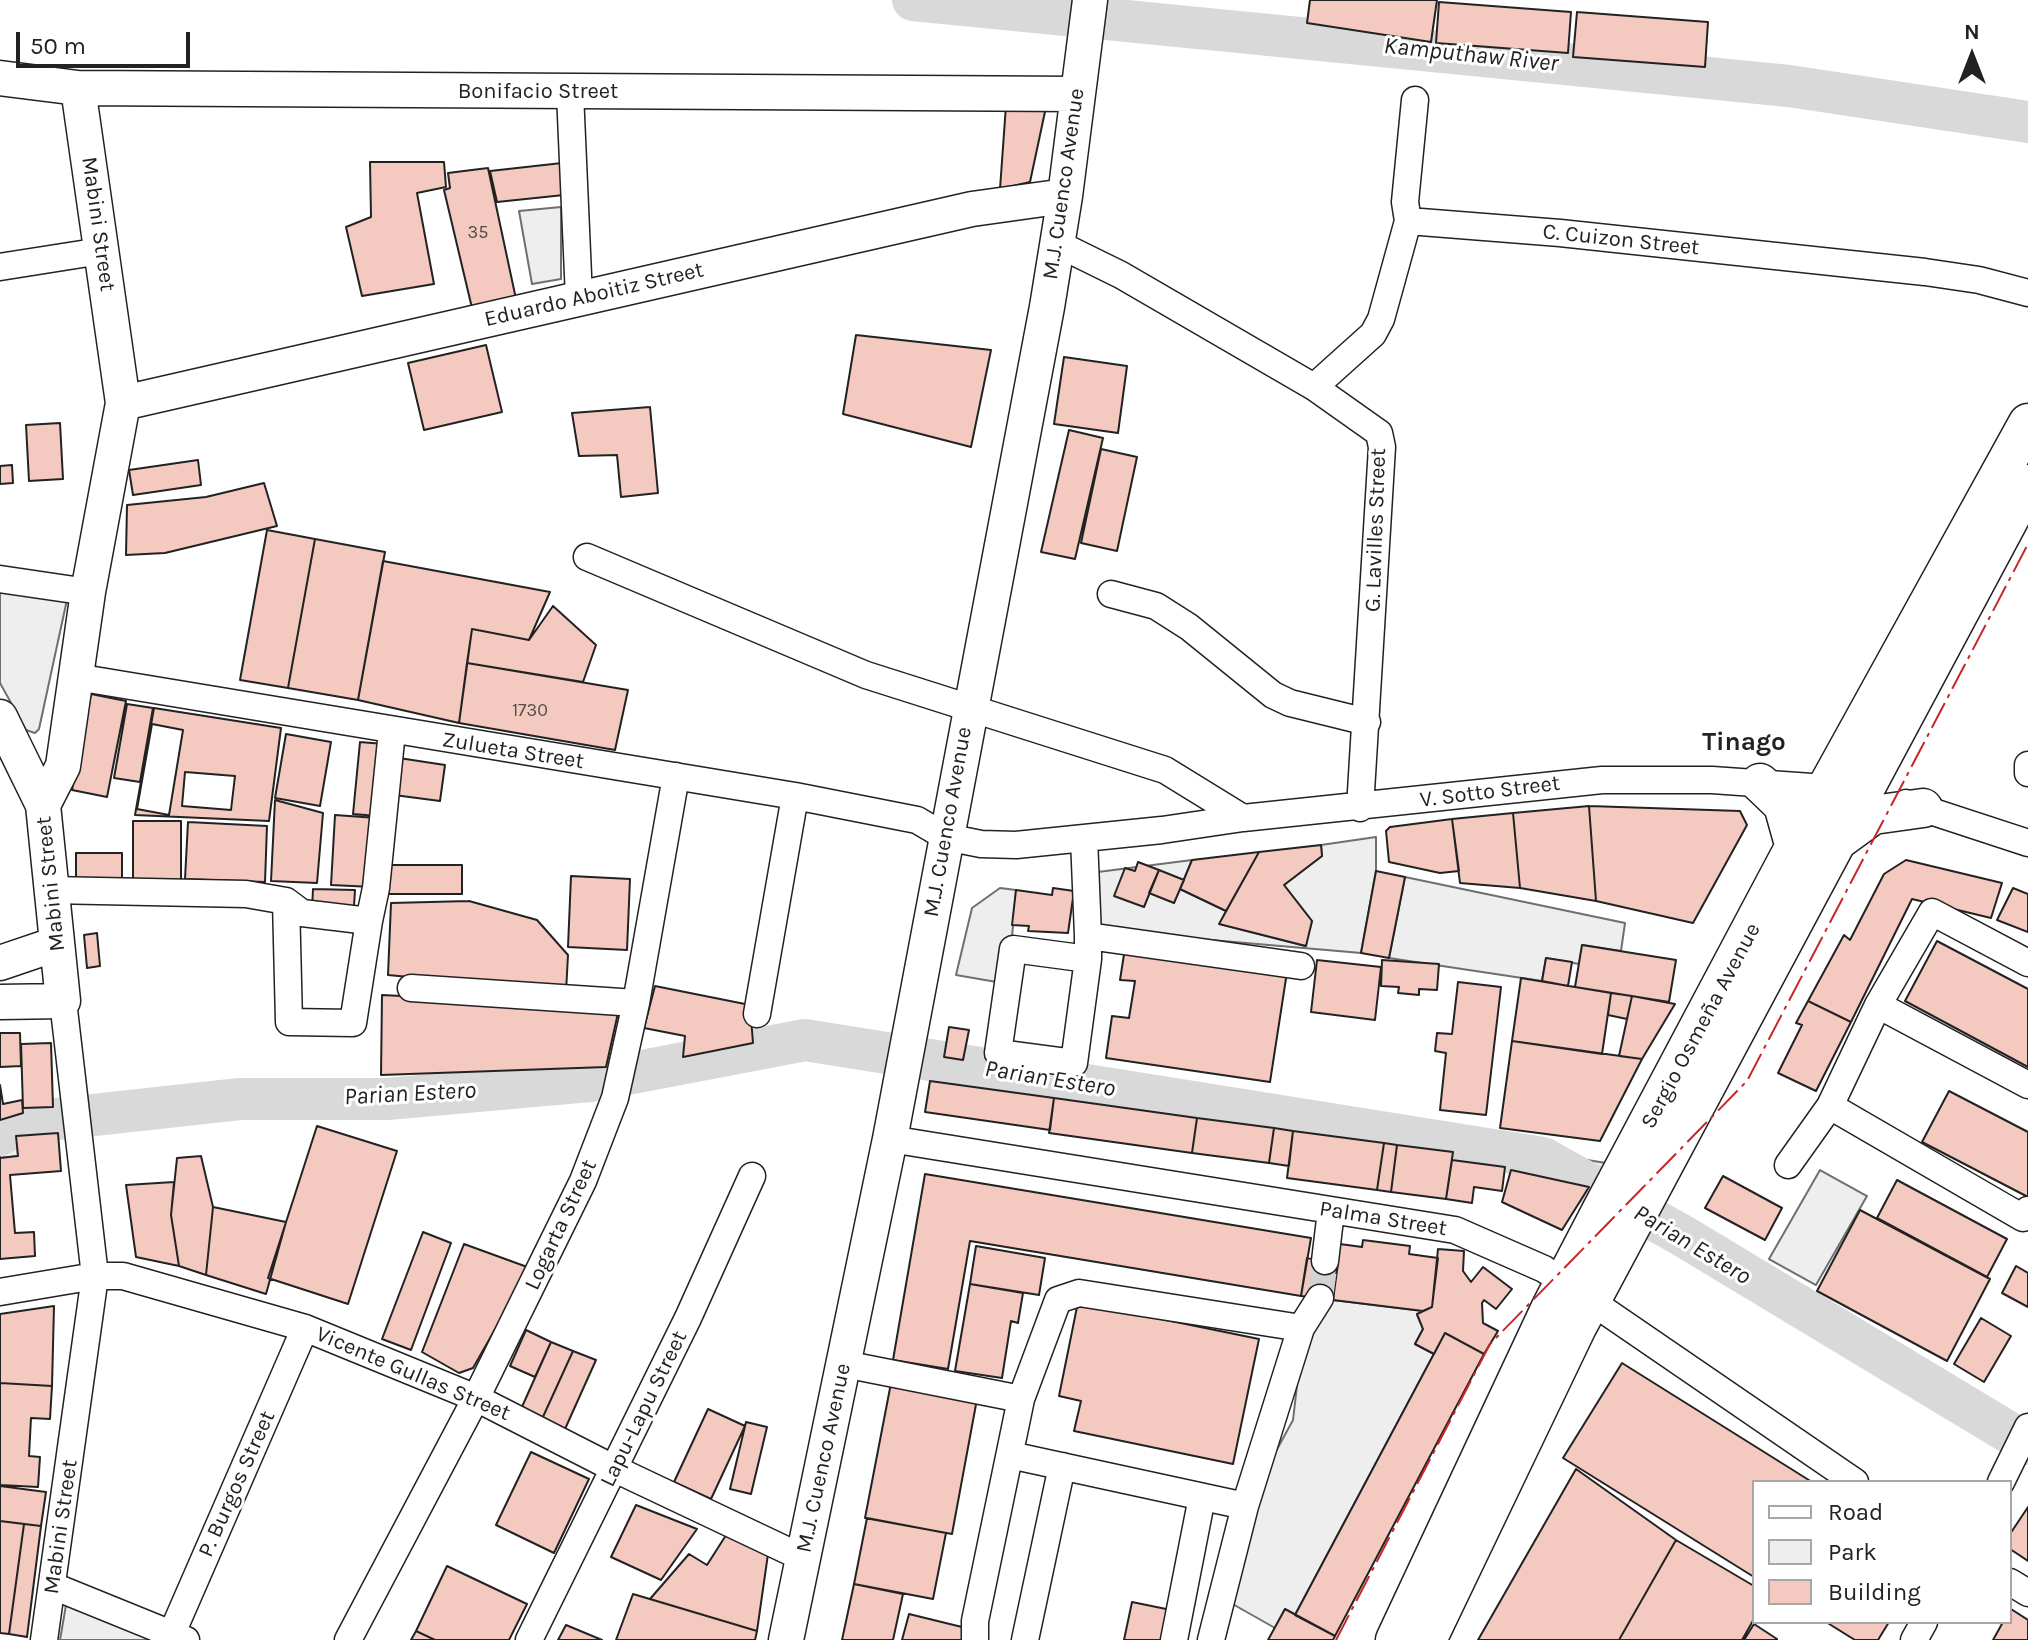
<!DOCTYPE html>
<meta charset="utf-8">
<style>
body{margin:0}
#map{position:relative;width:2028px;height:1640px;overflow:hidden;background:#fff;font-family:Karla,sans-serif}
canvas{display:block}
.legend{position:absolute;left:1752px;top:1480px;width:260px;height:144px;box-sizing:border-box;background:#fff;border:2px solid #a7a7a7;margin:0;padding:10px 14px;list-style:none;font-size:24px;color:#222}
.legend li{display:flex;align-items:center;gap:16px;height:40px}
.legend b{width:40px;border:2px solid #a7a7a7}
.north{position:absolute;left:1932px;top:16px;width:80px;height:80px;-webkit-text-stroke:6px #fff;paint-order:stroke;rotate:0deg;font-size:22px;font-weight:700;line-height:32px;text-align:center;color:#222}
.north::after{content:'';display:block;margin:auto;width:28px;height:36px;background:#222;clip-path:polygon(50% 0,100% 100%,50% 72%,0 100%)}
.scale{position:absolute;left:16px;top:32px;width:174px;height:36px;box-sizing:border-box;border:4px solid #222;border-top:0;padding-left:10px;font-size:24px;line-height:28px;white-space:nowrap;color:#222;-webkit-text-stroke:6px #fff;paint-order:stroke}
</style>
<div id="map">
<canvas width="2028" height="1640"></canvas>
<ul class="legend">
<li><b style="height:10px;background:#fff"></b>Road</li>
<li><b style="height:22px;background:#eee"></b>Park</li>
<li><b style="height:22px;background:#f3c9c0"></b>Building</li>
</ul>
<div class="north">N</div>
<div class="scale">50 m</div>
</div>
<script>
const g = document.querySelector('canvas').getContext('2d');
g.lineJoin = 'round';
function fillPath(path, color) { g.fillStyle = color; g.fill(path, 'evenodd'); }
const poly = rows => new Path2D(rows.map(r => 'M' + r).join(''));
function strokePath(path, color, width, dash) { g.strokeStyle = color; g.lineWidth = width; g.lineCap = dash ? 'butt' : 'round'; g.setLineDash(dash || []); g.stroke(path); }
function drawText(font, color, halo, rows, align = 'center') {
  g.font = font + ' Karla,sans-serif'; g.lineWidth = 6; g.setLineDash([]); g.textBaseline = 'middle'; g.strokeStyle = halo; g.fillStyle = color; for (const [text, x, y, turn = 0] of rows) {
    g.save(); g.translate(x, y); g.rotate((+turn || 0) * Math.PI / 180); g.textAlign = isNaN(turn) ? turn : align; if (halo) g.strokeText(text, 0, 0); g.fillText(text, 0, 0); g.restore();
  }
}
const green = poly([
 [561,207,561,279,532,284,519,211,561,207],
 [0,585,68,595,39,729,35,733,26,730,0,683,0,585],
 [1376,837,1376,871,1361,953,1096,930,1090,873,1192,860,1180,889,1226,911,1220,924,1305,946,1312,921,1284,885,1322,856,1321,845,1376,837],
 [1405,877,1625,923,1621,951,1583,945,1579,964,1546,958,1542,981,1389,958,1405,877],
 [1000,888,1016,890,1008,984,956,975,972,908,1000,888],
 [937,1056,944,1057,1606,1163,1589,1187,1505,1167,1452,1160,1452,1152,930,1081,937,1056],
 [53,1107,58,1133,17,1136,18,1156,0,1158,0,1120,23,1108,53,1107],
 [1820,1170,1867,1196,1816,1285,1769,1259,1820,1170],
 [1333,1300,1423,1311,1417,1315,1423,1329,1415,1344,1434,1354,1295,1615,1285,1609,1275,1628,1229,1602,1263,1475,1293,1420,1301,1351,1333,1300],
 [66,1605,153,1640,60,1640,66,1605]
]);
const river = poly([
 [913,0,1789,86,2028,122],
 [0,1135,16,1125,48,1120,240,1099,387,1099,590,1081,805,1040,1543,1158,1683,1236,2028,1444]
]);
const building = poly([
 [1310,0,1437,0,1431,42,1307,23,1310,0],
 [1439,2,1571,12,1568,53,1436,43,1439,2],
 [1577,12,1708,22,1705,67,1573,57,1577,12],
 [1006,105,1046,107,1030,182,1000,189,1006,105],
 [370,162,444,162,446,187,417,193,434,284,362,296,346,227,371,217,370,162],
 [562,163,564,195,497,202,490,171,562,163],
 [488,168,516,299,472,308,444,190,450,188,448,173,488,168],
 [856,335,991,350,971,447,843,414,856,335],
 [486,345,502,412,424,430,408,363,486,345],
 [1064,357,1127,366,1118,433,1054,424,1064,357],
 [650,407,658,493,621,497,617,455,579,456,572,413,650,407],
 [60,423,63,479,29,481,26,425,60,423],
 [1069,430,1103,438,1075,559,1041,552,1069,430],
 [1101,449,1137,457,1117,551,1081,543,1101,449],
 [198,460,201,485,133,495,129,470,198,460],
 [12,465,13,483,0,484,0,466,12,465],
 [264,483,277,526,165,553,126,555,127,505,206,497,264,483],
 [267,530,315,539,288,688,240,680,267,530],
 [315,539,385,552,358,700,288,688,315,539],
 [383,561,550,592,529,640,472,629,459,723,358,700,383,561],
 [553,606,596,645,583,682,467,663,472,629,529,640,553,606],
 [467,663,628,690,615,750,459,723,467,663],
 [91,694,126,701,107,797,72,790,91,694],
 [127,704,153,708,140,782,114,778,127,704],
 [154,708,281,728,269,821,135,815,154,708],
 [152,724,183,730,169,815,137,809,152,724],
 [286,734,331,742,320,806,275,798,286,734],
 [360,742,384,744,377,816,353,814,360,742],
 [399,758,445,765,440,801,394,795,399,758],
 [185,772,235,776,231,810,182,806,185,772],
 [275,800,323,813,317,883,271,881,275,800],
 [1589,806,1740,811,1747,825,1693,923,1596,901,1589,806],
 [1589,806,1596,901,1520,888,1513,813,1589,806],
 [1513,813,1520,888,1460,883,1452,819,1513,813],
 [335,815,377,818,373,887,331,885,335,815],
 [1452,819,1459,871,1440,873,1389,862,1386,831,1390,827,1452,819],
 [133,821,181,821,181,881,133,881,133,821],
 [188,822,267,826,265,882,185,879,188,822],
 [1321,845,1322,856,1284,885,1312,921,1306,946,1219,924,1259,852,1321,845],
 [1259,852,1226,911,1180,889,1192,860,1259,852],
 [76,853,122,853,122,889,76,889,76,853],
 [1906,860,2002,883,1991,918,1912,899,1851,1022,1808,1001,1844,935,1850,940,1884,874,1906,860],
 [1138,862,1159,870,1144,907,1114,896,1125,868,1135,871,1138,862],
 [387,865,462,865,462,894,387,894,387,865],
 [1159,870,1184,880,1174,903,1149,893,1159,870],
 [1376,871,1405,877,1389,958,1361,953,1376,871],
 [571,876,630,879,627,950,568,947,571,876],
 [1053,888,1074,891,1068,933,1028,931,1029,926,1012,925,1016,890,1052,895,1053,888],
 [2013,888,2028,894,2028,932,1997,920,2013,888],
 [313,889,355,890,354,906,312,910,313,889],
 [469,901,537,920,568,955,566,992,388,975,391,903,469,901],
 [97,933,100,966,87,968,84,935,97,933],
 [1937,941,2028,989,2028,1067,1905,1001,1937,941],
 [1582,945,1676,960,1669,1002,1575,987,1582,945],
 [1125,948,1287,972,1270,1082,1106,1058,1112,1016,1129,1018,1135,981,1120,980,1125,948],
 [1546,958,1572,962,1568,986,1542,981,1546,958],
 [1317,960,1381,967,1375,1020,1311,1012,1317,960],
 [1382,960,1439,964,1437,990,1419,989,1419,995,1398,993,1399,987,1381,986,1382,960],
 [1521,978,1611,993,1602,1054,1512,1041,1521,978],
 [1458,982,1501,987,1486,1115,1440,1110,1446,1053,1435,1051,1437,1033,1452,1034,1458,982],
 [655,986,750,1005,753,1043,683,1057,685,1036,644,1028,655,986],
 [1611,993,1632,996,1627,1019,1608,1015,1611,993],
 [382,995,481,1000,618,1013,606,1067,381,1075,382,995],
 [1632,996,1675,1004,1642,1059,1619,1056,1632,996],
 [1808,1001,1851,1022,1816,1091,1778,1073,1802,1025,1796,1023,1808,1001],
 [949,1027,969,1030,963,1060,944,1057,949,1027],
 [0,1033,20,1033,21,1066,0,1067,0,1033],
 [1512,1041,1642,1059,1600,1141,1500,1128,1512,1041],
 [51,1043,53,1107,23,1108,21,1044,51,1043],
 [930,1081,1054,1098,1050,1130,925,1112,930,1081],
 [0,1085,3,1104,22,1100,23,1113,0,1120,0,1085],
 [1949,1091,2028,1132,2028,1197,1922,1142,1949,1091],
 [1054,1098,1197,1118,1192,1153,1049,1133,1054,1098],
 [1197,1118,1274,1128,1269,1163,1192,1153,1197,1118],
 [317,1126,397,1151,348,1304,268,1278,317,1126],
 [1274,1128,1293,1131,1289,1166,1269,1163,1274,1128],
 [1293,1131,1384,1143,1377,1190,1287,1178,1293,1131],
 [58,1133,61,1171,10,1175,15,1233,34,1232,35,1256,0,1259,0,1158,18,1156,16,1136,58,1133],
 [1384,1143,1397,1145,1391,1192,1377,1190,1384,1143],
 [1397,1145,1453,1152,1446,1199,1391,1192,1397,1145],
 [201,1156,213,1207,206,1275,179,1266,171,1215,177,1158,201,1156],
 [1452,1160,1505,1167,1502,1191,1474,1187,1472,1203,1446,1199,1452,1160],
 [1511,1170,1589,1187,1562,1230,1502,1202,1511,1170],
 [925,1174,1311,1238,1301,1296,970,1241,948,1369,893,1360,925,1174],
 [1723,1176,1782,1208,1765,1240,1705,1208,1723,1176],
 [1897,1180,2007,1239,1987,1277,1877,1218,1897,1180],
 [174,1182,171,1215,179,1266,136,1257,126,1185,174,1182],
 [213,1207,286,1222,266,1294,206,1275,213,1207],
 [1860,1210,1990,1279,1947,1361,1817,1291,1860,1210],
 [423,1232,451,1243,411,1350,382,1339,423,1232],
 [1363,1240,1410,1246,1409,1254,1438,1258,1432,1307,1423,1311,1333,1300,1340,1244,1362,1247,1363,1240],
 [464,1244,530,1268,473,1368,459,1373,422,1352,464,1244],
 [976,1246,1045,1258,1039,1295,970,1284,976,1246],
 [1438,1249,1464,1251,1463,1271,1471,1282,1483,1267,1512,1289,1496,1309,1484,1300,1482,1303,1483,1323,1498,1331,1484,1354,1445,1333,1434,1354,1415,1344,1423,1329,1417,1314,1432,1307,1438,1249],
 [1307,1258,1338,1263,1333,1300,1301,1296,1307,1258],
 [2016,1266,2028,1273,2028,1307,2002,1293,2016,1266],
 [970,1284,1023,1293,1018,1323,1011,1321,1002,1378,955,1371,970,1284],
 [1078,1302,1259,1339,1233,1464,1074,1431,1081,1401,1059,1396,1078,1302],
 [54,1306,52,1386,0,1383,0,1314,54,1306],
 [1981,1318,2011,1336,1984,1382,1954,1364,1981,1318],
 [526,1330,551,1342,535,1377,510,1366,526,1330],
 [1445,1333,1484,1354,1335,1636,1295,1615,1445,1333],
 [551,1342,573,1351,542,1419,521,1409,551,1342],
 [573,1351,596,1360,565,1429,542,1419,573,1351],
 [1622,1363,1812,1482,1754,1482,1754,1577,1563,1458,1622,1363],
 [0,1383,52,1386,50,1419,31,1418,29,1456,40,1457,38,1487,0,1485,0,1383],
 [891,1383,977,1399,952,1534,865,1518,891,1383],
 [708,1409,745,1426,711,1499,674,1482,708,1409],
 [746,1422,767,1427,751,1494,730,1489,746,1422],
 [531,1452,589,1479,554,1553,496,1525,531,1452],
 [1576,1469,1676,1540,1619,1640,1478,1640,1576,1469],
 [0,1486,46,1492,41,1526,0,1521,0,1486],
 [636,1505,697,1529,661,1580,611,1557,636,1505],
 [2028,1507,2028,1561,2010,1549,2010,1534,2028,1507],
 [867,1518,946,1533,933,1599,854,1584,867,1518],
 [0,1521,24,1524,9,1634,0,1633,0,1521],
 [24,1524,41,1526,27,1637,9,1634,24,1524],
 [728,1532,768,1554,757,1631,650,1599,689,1554,707,1565,728,1532],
 [1676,1540,1754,1586,1754,1619,1742,1640,1619,1640,1676,1540],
 [447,1566,527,1604,509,1640,435,1640,416,1631,447,1566],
 [854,1584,903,1594,893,1640,842,1640,854,1584],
 [633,1594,757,1631,755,1640,616,1640,633,1594],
 [1132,1602,1176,1611,1169,1640,1124,1640,1132,1602],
 [1285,1609,1335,1636,1333,1640,1268,1640,1285,1609],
 [2011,1609,2028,1620,2028,1640,1993,1640,2003,1622,2010,1622,2011,1609],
 [909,1614,966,1628,963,1640,902,1640,909,1614],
 [1826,1622,1889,1622,1878,1640,1855,1640,1826,1622],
 [1754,1624,1777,1639,1777,1640,1744,1640,1754,1624],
 [566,1625,602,1640,558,1640,566,1625],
 [416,1631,435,1640,411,1640,416,1631]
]);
const minorTunnel = poly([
 [1320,1298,1325,1261]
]);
const minor = poly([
 [570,93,579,298],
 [1408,221,1560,233,1925,272,1979,280,2028,293],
 [1058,244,1121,275,1314,387,1379,433,1382,447,1360,808],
 [0,267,101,251],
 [1314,387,1373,334,1381,319,1408,221,1405,202,1415,100],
 [587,557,866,675,1165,770,1243,818],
 [0,579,88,592],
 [1111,594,1156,606,1189,627,1273,695,1290,703,1367,722],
 [76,677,795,796,917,820,946,837,981,844,1016,845,1162,830,1243,818,1602,780,1712,780,1840,789],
 [2028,765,2028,773],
 [1906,803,2028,843],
 [1084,838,1088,936,1301,966],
 [50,890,246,894,286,901,302,913,369,921,376,888,392,731],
 [286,901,289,1022,353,1023,369,921],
 [1088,959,1013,949,998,1053,1074,1063,1088,959,1088,936],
 [411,988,636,1003],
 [1878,1005,2028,1085],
 [757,1014,795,796],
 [1830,1106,2023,1218,2028,1210],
 [890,1139,1455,1230,1544,1269,1855,1482],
 [1788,1165,1830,1106,1878,1005,1932,912,2028,963],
 [1325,1261,1331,1211],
 [0,1292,95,1276,123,1276,305,1328,476,1398,615,1469,803,1558],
 [844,1364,1021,1399],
 [1010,1455,1245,1506],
 [2001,1482,2028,1427],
 [2010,1582,2028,1593],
 [53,1586,186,1640],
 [44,1640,95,1276,63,1001],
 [169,1640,305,1328],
 [348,1640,476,1398,583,1181,615,1098,636,1003,676,776],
 [529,1640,688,1318,752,1176],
 [975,1640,975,1621,1021,1399,1058,1300,1079,1293,1301,1328],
 [1025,1640,1062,1466],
 [1174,1640,1202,1497],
 [1211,1640,1245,1506,1301,1328,1320,1298],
 [1914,1640,1924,1622]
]);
const major = poly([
 [0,78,78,88,1077,94],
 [123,403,972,209,1065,196],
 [0,717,43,805],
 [0,963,56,944],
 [0,1002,63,1001,43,805,63,766,88,592,123,403,78,88],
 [786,1640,890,1139,1047,307,1065,196,1090,0]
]);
const highway = poly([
 [1760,783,1783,805,1795,848],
 [1840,839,1873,815,1923,808],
 [1395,1640,1551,1307,1600,1213,1806,825,2028,423],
 [1427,1640,1577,1327,2028,484]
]);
const power = poly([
 [1336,1640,1490,1344,1747,1081,2028,544]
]);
const numberNames = [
 ["35",478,233],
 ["1730",530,711]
];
const streetNames = [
 ["Bonifacio Street",538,92],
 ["M.J. Cuenco Avenue",1064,184,-82],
 ["Mabini Street",98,224,82],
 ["C. Cuizon Street",1621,240,6],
 ["Eduardo Aboitiz Street",594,295,-13],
 ["G. Lavilles Street",1376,530,-88],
 ["Zulueta Street",513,751,9],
 ["V. Sotto Street",1490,792,-7],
 ["M.J. Cuenco Avenue",948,822,-80],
 ["Mabini Street",51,884,-96],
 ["Sergio Osmeña Avenue",1701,1026,-62],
 ["Palma Street",1383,1219,9],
 ["Logarta Street",561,1225,-65],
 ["Vicente Gullas Street",413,1374,23],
 ["Lapu-Lapu Street",644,1409,-64],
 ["M.J. Cuenco Avenue",824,1458,-78],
 ["P. Burgos Street",237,1484,-66],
 ["Mabini Street",61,1527,-82]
];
const waterNames = [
 ["Kamputhaw River",1471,55,6],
 ["Parian Estero",1050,1079,9],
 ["Parian Estero",410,1094,-3],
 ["Parian Estero",1692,1245,31]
];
const quarterNames = [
 ["Tinago",1744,743]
];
fillPath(green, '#eee');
strokePath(green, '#6f6f6f', 2);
strokePath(river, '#d9d9d9', 42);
fillPath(building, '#f3c9c0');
strokePath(building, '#222', 2);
strokePath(minorTunnel, '#d3d3d3', 26, [26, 13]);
strokePath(minor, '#222', 29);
strokePath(major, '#222', 37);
strokePath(highway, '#222', 41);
strokePath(minor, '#fff', 26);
strokePath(major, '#fff', 34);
strokePath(highway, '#fff', 38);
strokePath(power, '#c62828', 2, [28, 6, 4, 6]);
drawText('18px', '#564c4a', null, numberNames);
drawText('22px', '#222', '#fff', streetNames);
drawText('italic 24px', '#222', '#fff', waterNames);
drawText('bold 26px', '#222', '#fff', quarterNames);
</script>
